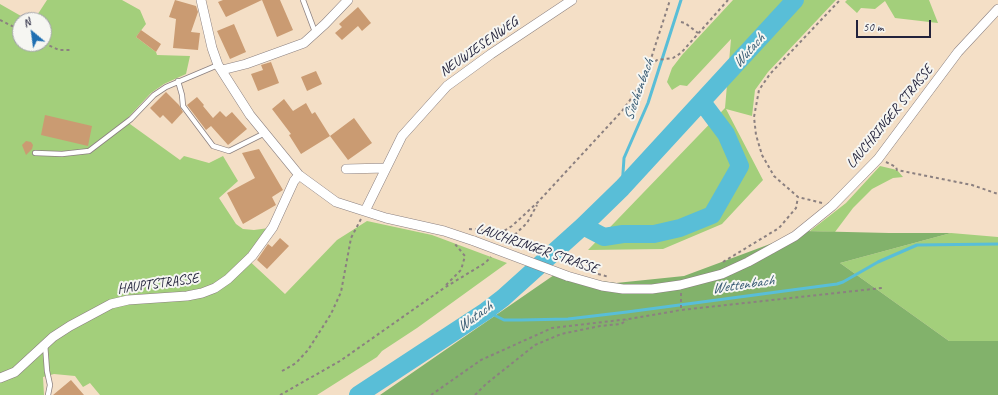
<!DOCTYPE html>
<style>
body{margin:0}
#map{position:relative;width:998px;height:395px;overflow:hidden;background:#f4dfc6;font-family:Caveat,sans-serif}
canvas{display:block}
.north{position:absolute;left:12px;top:12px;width:40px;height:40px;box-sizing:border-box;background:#f6f6f2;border:1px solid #a1a1a9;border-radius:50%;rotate:331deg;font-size:11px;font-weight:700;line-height:16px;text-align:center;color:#22223b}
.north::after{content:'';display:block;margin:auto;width:14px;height:18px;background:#1f6fb2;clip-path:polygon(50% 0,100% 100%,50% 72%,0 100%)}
.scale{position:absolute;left:856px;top:20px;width:75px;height:18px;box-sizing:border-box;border:2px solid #22223b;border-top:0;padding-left:5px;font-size:12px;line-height:14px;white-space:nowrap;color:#22223b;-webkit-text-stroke:3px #f6f6f2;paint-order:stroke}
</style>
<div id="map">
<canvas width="998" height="395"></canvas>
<div class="north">N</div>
<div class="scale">50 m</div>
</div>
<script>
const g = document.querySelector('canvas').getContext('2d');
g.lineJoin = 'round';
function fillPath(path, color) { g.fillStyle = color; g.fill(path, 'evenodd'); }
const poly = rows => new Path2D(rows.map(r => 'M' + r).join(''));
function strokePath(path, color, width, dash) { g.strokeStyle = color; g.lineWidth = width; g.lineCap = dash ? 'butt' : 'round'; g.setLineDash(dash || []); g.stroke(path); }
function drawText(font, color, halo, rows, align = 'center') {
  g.font = font + ' Caveat,sans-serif'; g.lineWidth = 4; g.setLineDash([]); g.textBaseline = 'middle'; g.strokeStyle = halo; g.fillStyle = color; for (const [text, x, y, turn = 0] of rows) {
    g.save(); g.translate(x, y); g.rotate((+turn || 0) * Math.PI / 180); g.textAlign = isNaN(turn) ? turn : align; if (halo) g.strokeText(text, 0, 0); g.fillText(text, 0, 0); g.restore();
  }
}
const green = poly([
 [47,0,122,0,140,10,146,24,136,37,156,52,157,55,190,56,186,74,164,84,151,93,123,123,130,124,180,160,184,156,209,163,223,156,238,181,219,198,236,224,243,229,254,230,269,228,245,257,285,294,337,240,367,221,432,235,507,263,417,328,382,351,377,357,317,395,100,395,90,383,83,387,75,376,54,374,43,377,44,395,0,395,0,4,28,20,20,20,20,44,44,44,44,20,34,20],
 [733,0,836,0,768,72,755,90,752,116,726,109,763,180,722,224,663,249,588,250,725,108,731,39,687,86,680,85,672,90,667,82,672,68,682,55],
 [847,0,929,0,938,23,895,18,885,1,875,9,861,8,857,13,845,2],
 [880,166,897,170,903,177,893,178,872,189,853,208,835,232,810,231,846,203],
 [951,233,998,237,998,341,949,341,840,263]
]);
const forest = poly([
 [805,231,889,233,951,233,840,263,949,341,998,341,998,395,380,395,554,275,616,283,684,276]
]);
const stream = poly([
 [622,188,624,158,648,103,681,0],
 [486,311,504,320,521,320,568,319,627,312,837,284,843,282,878,262,917,245,998,244]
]);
const river = poly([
 [583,226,604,237,623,234,654,234,680,228,712,215,740,166,726,134,702,102],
 [358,395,486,311,503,298,583,226,622,188,795,0]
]);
const building = poly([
 [175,0,196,6,198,12,191,32,200,33,198,50,173,48,176,19,169,17],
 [223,0,280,0,293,30,277,37,262,0,226,17,218,2],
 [358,7,371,23,362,31,358,26,342,40,335,33,342,27,339,24],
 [234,24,246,52,230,59,217,31],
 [141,30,161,44,156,52,136,37],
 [271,62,279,83,258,91,251,74,263,70,261,65],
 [316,71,322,84,307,91,301,77],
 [166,92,179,105,183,112,172,124,163,115,160,118,150,108],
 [197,97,204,105,203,106,213,118,220,111,226,117,232,112,247,129,228,145,211,126,206,130,187,105],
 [284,99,293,111,306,103,312,114,315,112,330,136,301,154,289,135,291,134,272,109],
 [45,115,92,126,88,146,41,135],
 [354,118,372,143,348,160,330,136],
 [26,141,31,142,33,145,32,149,26,155,22,145],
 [259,149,283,190,272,197,276,205,243,224,227,193,255,178,242,153],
 [280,238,289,246,267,269,257,260,268,244,272,247],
 [71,380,84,395,53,395]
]);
const path = poly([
 [0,20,20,30],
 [681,22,685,23,698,33],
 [44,43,59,50,71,50],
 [648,68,670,0],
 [886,162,896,167,897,170,972,185,998,194],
 [822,203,798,197,774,176,762,155,756,135,754,117,759,90,770,74,840,0],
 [469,229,502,232,512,226,538,202,622,111,633,96,648,69,653,63,657,60,673,58,681,53,728,0],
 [506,243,527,223,537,205],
 [723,262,779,228,796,208,798,197],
 [598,274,609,277],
 [446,285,461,270,465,256,455,244],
 [681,293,681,310,882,288],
 [282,371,296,363,308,350,331,314,341,292,351,238,361,219],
 [280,395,340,361,444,288,485,263,491,257],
 [431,395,481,360,552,328,629,319,681,310],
 [475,395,486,384,535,345,561,334,600,326,621,324,627,320]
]);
const lane = poly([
 [303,0,315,32],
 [178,81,182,95,183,106,213,146,229,151,265,133],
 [35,153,62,154,89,151,131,119,154,95,166,87,218,65],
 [45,344,47,371,50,385,48,395]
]);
const street = poly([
 [201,0,212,48,218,65,250,115,299,175,336,202,386,218,444,231,474,241],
 [222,70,246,64,304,43,325,24,348,0],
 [346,169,386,168],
 [365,211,402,136,447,86,491,54,572,0],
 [567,276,602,286,623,289,652,289,680,285,722,274,748,262,795,236,832,206,878,159,958,52,998,9],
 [0,378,15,372,53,337,70,326,111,304,128,300,187,296,202,293,215,288,228,279,252,256,273,227,294,181,299,175]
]);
const streetBridge = poly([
 [474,241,567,276]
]);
const streetNames = [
 ["NEUWIESENWEG",479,47,-35],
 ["LAUCHRINGER STRASSE",890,117,-51],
 ["LAUCHRINGER STRASSE",537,249,19],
 ["HAUPTSTRASSE",158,284,-8]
];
const waterNames = [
 ["Wutach",749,51,-48],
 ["Siechenbach",639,90,-70],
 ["Wettenbach",743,285,-8],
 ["Wutach",475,317,-36]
];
fillPath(green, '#a3cf7b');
fillPath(forest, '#82b26b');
strokePath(stream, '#59bed7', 3);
strokePath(river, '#59bed7', 18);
fillPath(building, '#ca9b72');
strokePath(lane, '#8b8080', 6);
strokePath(street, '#8b8080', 10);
strokePath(path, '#8b8080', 2, [3, 3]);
strokePath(lane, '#fff', 4.5);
strokePath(street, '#fff', 9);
strokePath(streetBridge, '#8b8080', 10, []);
strokePath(streetBridge, '#fff', 9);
drawText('14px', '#22223b', '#f6f6f2', streetNames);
drawText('italic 15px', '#355972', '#f6f6f2', waterNames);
</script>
